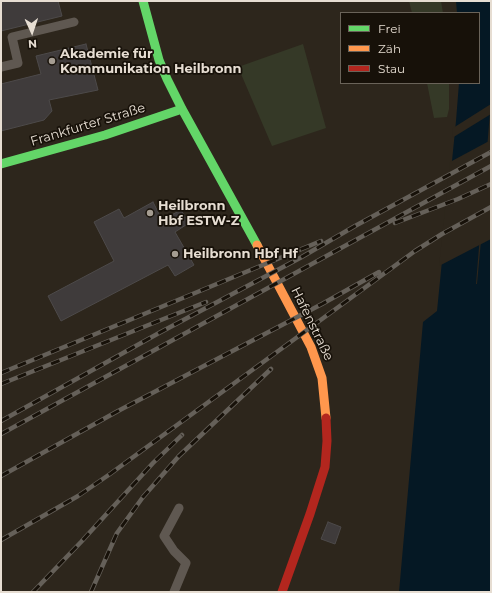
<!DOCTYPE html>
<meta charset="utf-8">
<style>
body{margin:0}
#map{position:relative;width:492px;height:593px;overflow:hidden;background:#2d261c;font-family:Montserrat,sans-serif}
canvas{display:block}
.frame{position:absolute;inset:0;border:2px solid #e6ddd2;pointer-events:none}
.legend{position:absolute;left:340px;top:12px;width:140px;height:72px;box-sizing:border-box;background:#171109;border:1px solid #6a6359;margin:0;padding:5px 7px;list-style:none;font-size:12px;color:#e6ddd2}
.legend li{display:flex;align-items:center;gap:8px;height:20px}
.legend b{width:20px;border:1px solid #6a6359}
.north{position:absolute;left:12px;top:12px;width:40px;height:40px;-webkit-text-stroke:3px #171109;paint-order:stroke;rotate:177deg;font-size:11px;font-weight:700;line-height:16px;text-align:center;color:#e6ddd2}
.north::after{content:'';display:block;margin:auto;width:14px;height:18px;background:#e6ddd2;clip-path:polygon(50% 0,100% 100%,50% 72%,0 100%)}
</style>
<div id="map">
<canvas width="492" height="593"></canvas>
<div class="frame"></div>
<ul class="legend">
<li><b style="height:5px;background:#63d668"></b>Frei</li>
<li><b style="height:5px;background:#ff974d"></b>Zäh</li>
<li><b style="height:5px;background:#b3261e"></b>Stau</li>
</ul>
<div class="north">N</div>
</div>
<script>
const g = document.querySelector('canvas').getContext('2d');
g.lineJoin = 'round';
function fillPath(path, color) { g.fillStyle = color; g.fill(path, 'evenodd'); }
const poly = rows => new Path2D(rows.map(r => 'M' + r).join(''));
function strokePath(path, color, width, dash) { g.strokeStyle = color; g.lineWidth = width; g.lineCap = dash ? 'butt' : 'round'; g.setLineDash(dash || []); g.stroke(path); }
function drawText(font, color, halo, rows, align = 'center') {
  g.font = font + ' Montserrat,sans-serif'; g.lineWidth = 3.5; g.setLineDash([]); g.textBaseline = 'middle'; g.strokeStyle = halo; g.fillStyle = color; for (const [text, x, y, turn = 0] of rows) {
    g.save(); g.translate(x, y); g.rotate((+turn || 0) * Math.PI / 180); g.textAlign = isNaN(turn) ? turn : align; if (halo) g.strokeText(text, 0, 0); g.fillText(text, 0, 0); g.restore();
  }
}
const green = poly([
 [409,1,441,1,443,13,412,13],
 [303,44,326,128,272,146,238,67],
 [427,83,449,83,449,109,447,117,434,118]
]);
const water = poly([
 [456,1,491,1,491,100,476,284,477,284,491,131,491,592,399,592,423,322,437,311,456,121,459,83,479,83,479,13,457,13]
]);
const pier = poly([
 [491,104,491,114,452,138,453,128],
 [491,140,491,239,439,266,450,162]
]);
const building = poly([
 [1,1,58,1,62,16,1,31,1,1],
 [86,44,98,90,49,100,52,111,44,120,1,131,1,84,41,74,36,56,86,44],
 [153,202,162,220,181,210,189,223,175,232,194,265,175,276,168,265,61,321,48,296,114,261,94,222,119,209,124,218,153,202],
 [328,522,341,527,335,544,321,539,328,522]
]);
const lane = poly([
 [1,67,18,63,12,37,74,22],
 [174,592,186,563,174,551,164,536,179,508]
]);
const fast = poly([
 [143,1,159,60,167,79,182,109,257,245],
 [1,164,105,135,182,109]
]);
const slow = poly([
 [257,245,311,347,322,378,326,418]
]);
const jam = poly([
 [282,592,310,514,325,467,327,441,326,418]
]);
const rail = poly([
 [395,223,458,199,491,184],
 [1,373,321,241],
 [1,384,206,302],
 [1,421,159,333,300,258,355,226,491,152],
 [1,434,491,166],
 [1,476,118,411,322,304,379,272],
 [1,540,78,496,110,474,415,251,442,234,491,207],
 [33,592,81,542,153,463,182,435],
 [91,592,117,533,143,497,179,456,271,369]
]);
const markers = [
 [52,61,4,"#a59d92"],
 [150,213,4,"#a59d92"],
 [175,254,4,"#a59d92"]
];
const poiNames = [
 ["Akademie für",60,54],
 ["Kommunikation Heilbronn",60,69],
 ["Heilbronn",158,206],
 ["Hbf ESTW-Z",158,221],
 ["Heilbronn Hbf Hf",183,254]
];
const streetNames = [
 ["Frankfurter Straße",88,125,-17],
 ["Hafenstraße",312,324,64]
];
fillPath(green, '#353927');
fillPath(water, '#051824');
fillPath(pier, '#2d261c');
fillPath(building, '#3f3b3b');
strokePath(building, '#4d4a4a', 1);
strokePath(lane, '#5f5851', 9);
strokePath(fast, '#63d668', 9);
strokePath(slow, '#ff974d', 9);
strokePath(jam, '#b3261e', 9);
strokePath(rail, '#656059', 4.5);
strokePath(rail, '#171109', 3, [9]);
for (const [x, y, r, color] of markers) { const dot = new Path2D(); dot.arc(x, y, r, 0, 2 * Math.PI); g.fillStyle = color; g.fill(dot); strokePath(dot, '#171109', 1.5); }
drawText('bold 13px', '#e6ddd2', '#171109', poiNames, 'left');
drawText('13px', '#e6ddd2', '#171109', streetNames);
</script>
